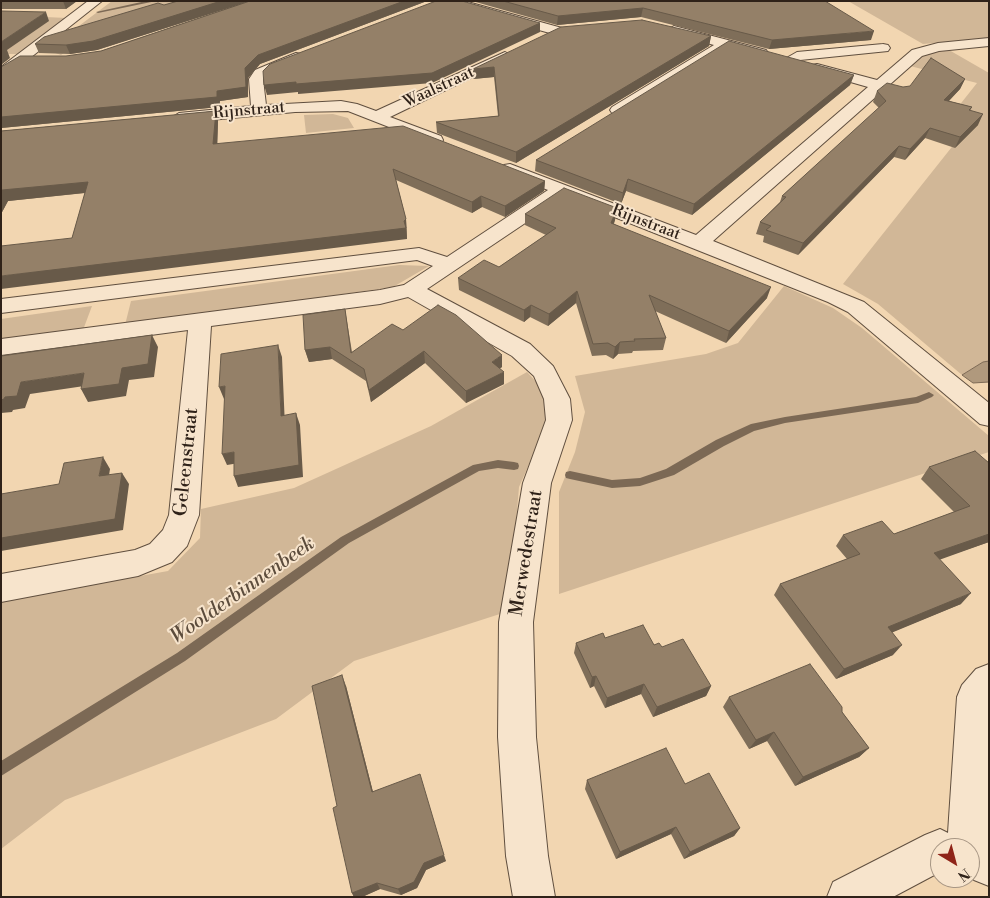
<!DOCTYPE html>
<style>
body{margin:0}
#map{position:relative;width:990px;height:898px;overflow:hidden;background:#f2d6b1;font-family:"Libre Bodoni",serif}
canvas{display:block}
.frame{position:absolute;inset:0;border:2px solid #2f2219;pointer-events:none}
.north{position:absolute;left:930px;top:838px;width:50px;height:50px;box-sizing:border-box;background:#f7e4cc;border:1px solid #a79684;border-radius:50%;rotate:143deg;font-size:14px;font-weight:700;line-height:20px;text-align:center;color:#2f2219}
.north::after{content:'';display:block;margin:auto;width:18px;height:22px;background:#8f2418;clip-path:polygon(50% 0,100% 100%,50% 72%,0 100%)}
</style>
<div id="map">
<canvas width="990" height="898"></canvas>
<div class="frame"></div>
<div class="north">N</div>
</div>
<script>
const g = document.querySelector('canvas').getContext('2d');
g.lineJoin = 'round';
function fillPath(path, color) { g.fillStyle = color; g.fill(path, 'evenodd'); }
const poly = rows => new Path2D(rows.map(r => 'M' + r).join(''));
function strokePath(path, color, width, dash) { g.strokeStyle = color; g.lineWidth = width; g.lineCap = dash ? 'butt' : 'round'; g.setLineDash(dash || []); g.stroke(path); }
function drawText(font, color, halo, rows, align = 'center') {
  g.font = font + ' "Libre Bodoni",serif'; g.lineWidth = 4; g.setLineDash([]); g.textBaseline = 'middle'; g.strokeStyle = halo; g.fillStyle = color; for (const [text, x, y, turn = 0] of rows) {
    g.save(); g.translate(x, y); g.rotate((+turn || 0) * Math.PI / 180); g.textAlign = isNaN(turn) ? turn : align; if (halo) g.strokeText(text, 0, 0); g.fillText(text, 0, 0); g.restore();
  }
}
const green = poly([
 [112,1,190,1,106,23,61,55,47,50],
 [848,1,989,1,989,38,923,44],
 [1,15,67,18,23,54,1,54],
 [949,50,989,73,989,361,983,362,962,375,878,304,843,284,955,143,958,107,977,83,910,66,924,55],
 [333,114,348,118,354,128,306,133,304,115],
 [399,265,429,266,393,287,125,325,131,301],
 [784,286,833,308,862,328,989,436,989,452,559,594,559,492,575,452,585,412,575,376,706,354,738,343],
 [92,306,83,330,1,341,1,319],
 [527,372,539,385,549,419,519,487,513,558,503,613,354,661,276,719,65,800,1,849,1,601,168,571,200,538,201,509,294,488,431,426]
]);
const water = poly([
 [989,361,989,382,973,383,962,375,983,362,989,361]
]);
const stream = poly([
 [146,1,156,1,98,13,96,12,146,1],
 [929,392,934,395,932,397,918,403,785,423,754,431,724,446,674,475,640,486,612,488,570,479,566,478,565,475,566,472,570,471,612,480,640,478,666,469,716,440,751,424,785,417,916,397,929,392],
 [498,460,514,462,518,463,519,466,518,469,514,470,498,468,479,471,349,543,185,661,1,776,1,761,177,653,341,537,473,465,498,460]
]);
const street = poly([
 [88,1,102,1,6,77,1,78,1,67,88,1],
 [443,1,464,1,562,28,564,31,557,35,445,4,443,1],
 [674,26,766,50,768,53,761,57,728,48,624,113,612,113,610,110,612,107,714,45,669,33,667,30,674,26],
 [989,38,989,46,939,51,922,56,713,241,864,302,989,403,989,426,980,424,848,312,828,302,564,197,427,289,530,344,553,366,570,399,572,420,551,483,533,622,536,737,548,856,555,897,513,897,506,856,498,737,499,622,523,483,546,420,544,399,534,376,512,356,408,297,380,304,211,326,199,515,187,546,172,562,138,576,1,602,1,574,135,550,150,544,163,530,169,515,188,330,1,355,1,339,380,290,404,285,433,266,417,260,1,313,1,299,419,248,447,257,548,190,504,173,501,169,504,165,510,164,696,235,868,87,812,71,810,68,812,65,817,64,877,80,912,50,938,43,989,38],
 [883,44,888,45,890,48,888,51,800,60,790,64,783,60,797,52,883,44],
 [505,52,512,56,510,59,390,117,441,136,443,140,441,144,435,145,348,111,295,112,179,123,171,118,179,113,251,106,249,79,255,70,296,53,301,54,303,57,301,60,265,76,263,79,266,105,341,101,357,104,376,111,505,52],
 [989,664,989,886,974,880,970,874,970,848,940,848,940,872,893,897,827,897,833,882,925,835,940,829,948,833,957,697,962,685,976,669,989,664]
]);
const wall = poly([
 [1,1,77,1,66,9,1,9],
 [178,1,427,1,260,64,248,78,248,97,220,101,219,107,1,128,1,67,101,51,244,3,97,50,70,54,39,53,35,44],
 [472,1,714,1,871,40,769,49,641,17,557,25],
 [711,36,709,46,516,163,437,133,436,122,498,116,494,77,473,79,473,69],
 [854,75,850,85,692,215,626,191,621,204,535,171,536,160],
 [965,79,960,89,949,101,972,107,970,111,978,125,955,148,925,138,905,160,894,157,798,255,763,242,764,236,756,234,760,222,780,202,782,196,879,108,873,102,877,91],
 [216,111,218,121,217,144,545,181,544,191,505,217,482,207,472,213,396,180,406,219,407,239,72,238,85,193,8,201,1,214,1,131],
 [525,214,615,220,614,224,767,298,726,343,655,311,666,338,663,350,633,351,632,353,618,354,613,359,606,355,592,356,576,303,548,326,530,317,524,322,459,290,458,278,499,267,546,235,525,225],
 [345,309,352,352,403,330,502,367,500,368,504,384,466,403,425,363,371,402,366,381,332,359,309,362,305,350],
 [989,463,989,542,939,559,961,604,892,632,893,655,836,679,774,595,780,584,847,559,836,546,843,535,894,534,954,512,921,479,929,467],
 [605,638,654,645,662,647,711,686,706,696,653,717,641,694,605,708,594,686,590,688,574,653,576,643],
 [346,686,373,792,446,861,426,870,417,888,401,895,380,889,362,897,354,897,352,893,337,806],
 [729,697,842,712,869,748,859,757,795,786,767,741,749,749,723,707],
 [587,780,685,784,740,828,734,836,684,859,671,834,616,859,585,789]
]);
const shadedWall = poly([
 [63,1,77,1,66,9],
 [221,1,250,1,97,50,70,54,66,45],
 [404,1,427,1,260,64,248,78,248,97,220,101,219,107,1,128,1,117,217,91,245,68,258,55],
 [643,8,641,17,557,25,558,16],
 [46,12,49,21,7,50,10,58,1,65,1,42],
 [540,23,540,32,432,83,298,94,298,92,267,95,264,85],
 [874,31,871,40,769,49,772,40],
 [711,36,709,46,516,163,516,152],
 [494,67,494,77,473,79,473,69],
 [854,75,850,85,692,215,694,204],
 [965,79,960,89,940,110,944,100],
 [216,111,218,121,217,155,213,144],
 [983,114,978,125,955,148,960,137],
 [930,128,925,138,905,160,910,149],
 [899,146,894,157,798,255,803,243],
 [628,179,626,191,621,204,623,193],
 [545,181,544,191,505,217,505,206],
 [88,182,93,192,8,201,1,214,1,192,2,190],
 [481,196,482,207,472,213,472,202],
 [617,208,615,220,609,234,611,223],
 [406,219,407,239,1,289,1,276,404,221],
 [771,287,767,298,726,343,729,331],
 [577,291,576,303,548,326,549,314],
 [531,305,530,317,524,322,524,310],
 [152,335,158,347,154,377,129,380,126,396,88,402,81,389,122,368],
 [620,342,618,354,613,359,615,347],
 [278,345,282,357,285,427,281,416],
 [330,347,332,359,309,362,305,350],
 [424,351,425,363,371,402,369,390],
 [502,355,502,367,492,374,492,362],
 [504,372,504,384,466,403,466,391],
 [84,373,91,385,30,394,25,408,13,410,12,412,1,413,1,400,21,382],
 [225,386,229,398,224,399,219,387],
 [296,413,300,425,303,477,238,487,234,476],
 [234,452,239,463,227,465,222,454],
 [103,457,110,469,107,488,99,476],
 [122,473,129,484,123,530,1,551,1,538],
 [989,534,989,542,925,565,934,553],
 [971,593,961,604,879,638,888,627],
 [902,645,893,655,836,679,844,669],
 [342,675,346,686,375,800,372,792],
 [596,676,594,686,590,688,592,677],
 [644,684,641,694,605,708,607,698],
 [711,686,706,696,653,717,657,707],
 [774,732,767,741,749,749,756,740],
 [869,748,859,757,795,786,803,777],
 [676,827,671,834,616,859,620,852],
 [740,828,734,836,684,859,690,852],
 [444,855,446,861,426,870,417,888,401,895,398,889,424,863],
 [377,883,380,889,362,897,354,897,352,893]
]);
const building = poly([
 [178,1,221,1,93,41,66,45,35,44,44,37,158,3,164,5,178,1],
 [250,1,404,1,258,55,245,68,246,87,217,91,217,97,1,117,1,67,20,56,66,56,101,51,250,1],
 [436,1,462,1,540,23,432,73,296,84,296,82,264,85,263,71,270,64,436,1],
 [503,1,825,1,874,31,772,40,643,8,558,16,503,1],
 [1,11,46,12,1,42,1,11],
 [642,20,711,36,516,152,436,122,499,116,494,67,473,69,561,27,642,20],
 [729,41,854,75,694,204,628,179,623,193,536,160,729,41],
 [931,58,965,79,944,100,972,107,969,110,983,114,960,137,930,128,910,149,899,146,803,243,766,230,771,226,760,222,786,197,782,196,886,101,877,91,887,83,903,87,910,86,931,58],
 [216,111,213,144,403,126,545,181,505,206,481,196,472,202,393,169,406,219,404,221,406,228,1,276,1,246,72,238,88,182,2,190,1,192,1,131,216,111],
 [564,188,617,208,611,223,771,287,729,331,649,295,666,338,634,339,635,341,620,342,615,347,608,343,593,344,577,291,549,314,531,305,524,310,458,278,484,260,499,267,556,228,525,214,564,188],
 [438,305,456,315,502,355,492,362,504,372,466,391,424,351,369,390,364,369,330,347,305,350,303,315,345,309,351,353,392,324,403,330,438,305],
 [152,335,148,364,122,368,119,384,81,389,84,373,21,382,17,396,5,397,4,399,1,400,1,356,152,335],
 [278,345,281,416,296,413,299,465,234,476,234,452,222,454,225,386,219,387,221,354,278,345],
 [975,451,989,463,989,534,934,553,971,593,888,627,902,645,844,669,780,584,860,554,843,535,882,521,894,534,970,506,929,467,975,451],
 [103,457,99,476,122,473,115,519,1,538,1,494,59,484,64,463,103,457],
 [643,625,654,645,659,643,662,647,683,639,711,686,657,707,644,684,607,698,596,676,592,677,576,643,603,633,605,638,643,625],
 [810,664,842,707,842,712,869,748,803,777,774,732,756,740,729,697,810,664],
 [342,675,372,792,420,774,444,855,424,863,414,882,398,889,377,883,352,893,333,808,337,806,312,686,342,675],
 [666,748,685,784,709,773,740,828,690,852,676,827,620,852,587,780,666,748]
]);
const farStreetnames = [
 ["Waalstraat",439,88,-25],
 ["Rijnstraat",249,111,-5],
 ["Rijnstraat",646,223,21]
];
const streetNames = [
 ["Geleenstraat",187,462,-84],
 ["Merwedestraat",527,553,-81]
];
const waterNames = [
 ["Woolderbinnenbeek",243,591,-35]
];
fillPath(green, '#d1b797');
fillPath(water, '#b0997d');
strokePath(water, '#7c6955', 1);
fillPath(stream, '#7c6955');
strokePath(street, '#604f3f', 2);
fillPath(street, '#f7e4cc');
fillPath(wall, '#7f6e59');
fillPath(shadedWall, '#685a49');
fillPath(building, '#948068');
strokePath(building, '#685a49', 1);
drawText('16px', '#2f2219', '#f7e4cc', farStreetnames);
drawText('19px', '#2f2219', '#f7e4cc', streetNames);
drawText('italic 20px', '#5c4c3c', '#f7e4cc', waterNames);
</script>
